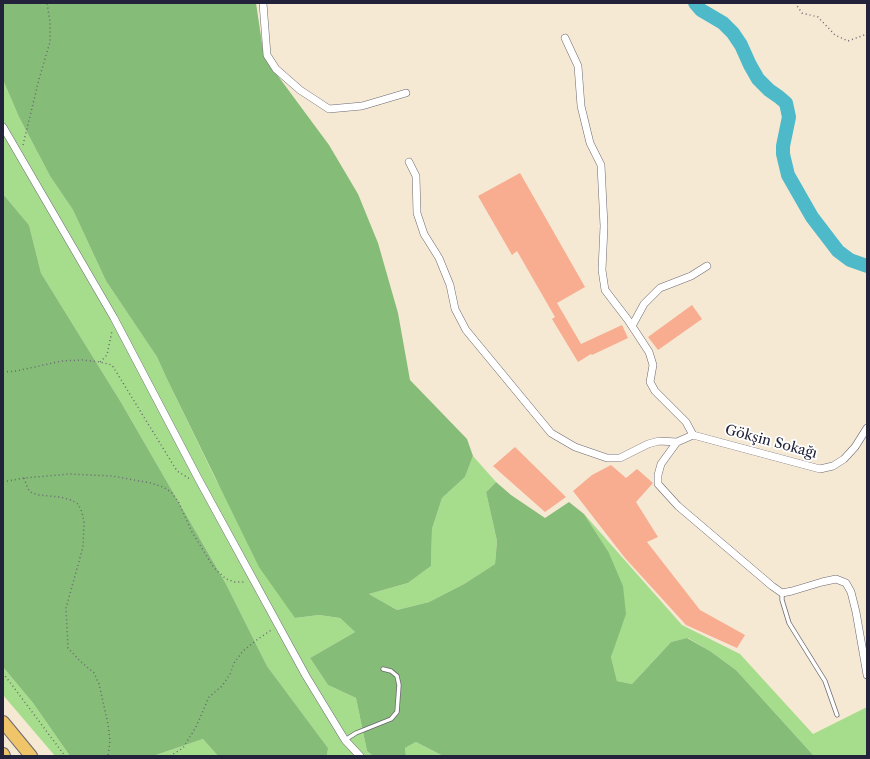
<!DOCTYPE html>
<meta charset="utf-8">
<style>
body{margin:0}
#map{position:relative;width:870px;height:759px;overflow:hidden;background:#f5e9d4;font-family:"Libre Caslon Text",serif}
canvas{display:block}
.frame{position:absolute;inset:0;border:4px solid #22223b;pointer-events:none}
</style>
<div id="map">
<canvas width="870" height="759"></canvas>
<div class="frame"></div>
</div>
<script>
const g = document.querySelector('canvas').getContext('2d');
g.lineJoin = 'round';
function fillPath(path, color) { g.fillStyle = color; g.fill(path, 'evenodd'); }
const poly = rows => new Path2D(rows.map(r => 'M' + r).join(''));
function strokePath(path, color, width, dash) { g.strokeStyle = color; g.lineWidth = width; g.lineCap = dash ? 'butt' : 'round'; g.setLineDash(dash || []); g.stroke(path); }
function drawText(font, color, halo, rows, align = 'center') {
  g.font = font + ' "Libre Caslon Text",serif'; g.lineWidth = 3.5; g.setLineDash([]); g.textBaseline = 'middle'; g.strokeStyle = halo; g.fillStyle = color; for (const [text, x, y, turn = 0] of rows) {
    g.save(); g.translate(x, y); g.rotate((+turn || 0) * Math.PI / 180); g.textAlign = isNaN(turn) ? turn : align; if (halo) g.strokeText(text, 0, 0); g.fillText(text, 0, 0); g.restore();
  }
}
const green = poly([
 [3,80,19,117,50,176,73,210,106,281,157,357,167,379,215,478,295,618,319,615,340,618,355,632,310,658,328,685,356,698,367,751,373,756,327,756,328,748,267,666,226,584,122,404,41,273,29,225,3,194],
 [473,456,496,482,486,492,497,541,495,564,464,584,429,602,397,610,369,594,408,583,431,566,432,529,442,498,465,477],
 [584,514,682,625,740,654,813,734,867,707,867,756,814,756,736,670,710,651,688,638,671,642,632,684,617,681,611,657,616,639,608,551],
 [3,667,33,703,70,756,55,756,3,695],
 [203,739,218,756,153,756],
 [416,742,443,756,406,756,405,748]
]);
const forest = poly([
 [3,3,256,3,264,57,329,145,358,194,378,243,398,313,410,380,467,439,473,456,465,477,442,498,432,529,431,566,408,583,369,594,397,610,429,602,464,584,495,564,497,541,486,492,496,482,511,495,545,518,569,502,584,514,608,551,623,586,626,614,611,657,617,681,632,684,671,642,687,638,710,651,736,670,814,756,443,756,416,742,405,748,406,756,373,756,367,751,356,698,328,685,310,658,355,632,340,618,319,615,295,618,259,567,167,379,157,357,106,281,73,210,50,176,19,117,3,80],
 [3,194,29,225,41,273,122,404,226,584,267,666,328,748,327,756,218,756,203,739,153,756,70,756,33,703,3,667]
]);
const river = poly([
 [695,3,701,10,723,23,733,33,741,45,750,65,758,79,769,90,779,97,786,103,789,117,783,146,783,154,788,175,812,217,838,251,850,260,867,266]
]);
const building = poly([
 [520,173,585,287,557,303,581,344,622,325,628,338,592,355,591,354,578,362,555,324,552,319,555,317,517,251,512,255,478,196],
 [692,305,702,319,658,350,648,337],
 [515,447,566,497,545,512,493,466],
 [611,465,626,478,637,469,653,483,636,502,658,537,647,542,700,610,745,635,737,648,686,625,625,558,573,491,592,475]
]);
const path = poly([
 [795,3,802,13,818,17,835,35,848,41,867,34],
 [23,145,39,79,50,42,50,22,47,3],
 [100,362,107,355,112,331],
 [3,372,16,371,62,361,82,360,100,362,112,365,177,471,190,479],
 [24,478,28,489,32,493,39,495,60,497,71,500,78,504,82,512,84,522,83,547,66,608,68,648,80,661,94,673,99,684,108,724,110,741,108,756],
 [3,482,24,478,70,474,112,476,151,483,163,487,171,492,178,501,192,532,214,568,226,579,235,582,246,582],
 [3,673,65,756],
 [170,756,183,748,196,727,209,697,222,686,230,674,234,663,243,651,258,639,273,629]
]);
const lane = poly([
 [782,593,782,600,789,623,825,681,837,715],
 [345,740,356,733,391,719,397,712,399,685,397,676,391,671,383,669]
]);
const street = poly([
 [263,3,267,55,276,69,300,90,329,109,362,106,406,93],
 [565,38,578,66,581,106,590,143,601,165,604,226,602,270,605,290,628,320,649,352,653,365,650,382,655,391,686,422,693,435],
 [3,127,114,318,199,480,306,676,345,740,360,756],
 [409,162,416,176,417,213,424,234,439,258,450,285,455,309,466,330,551,433,575,447,607,458,620,458,648,444,659,441,677,442],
 [632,326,644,304,660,288,691,276,707,266],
 [867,428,855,447,844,459,833,466,820,469,693,435,677,442,661,464,658,475,658,484,678,506,772,586,782,593,792,591,822,582,836,579,846,583,851,592,856,612,867,675]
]);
const highway = poly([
 [3,722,31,756],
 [3,754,4,756]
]);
const streetNames = [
 ["Gökşin Sokağı",771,442,15]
];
fillPath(green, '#a6dd8d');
fillPath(forest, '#84bc78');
strokePath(river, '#4ebac9', 14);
fillPath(building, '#f8ac90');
strokePath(lane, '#6c6871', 5);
strokePath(street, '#6c6871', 8);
strokePath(highway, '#6c6871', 14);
strokePath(path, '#6c6871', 1.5, [1, 3]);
strokePath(lane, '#fff', 3.5);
strokePath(street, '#fff', 7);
strokePath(highway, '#f0c469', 12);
drawText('14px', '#22223b', '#fff', streetNames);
</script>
